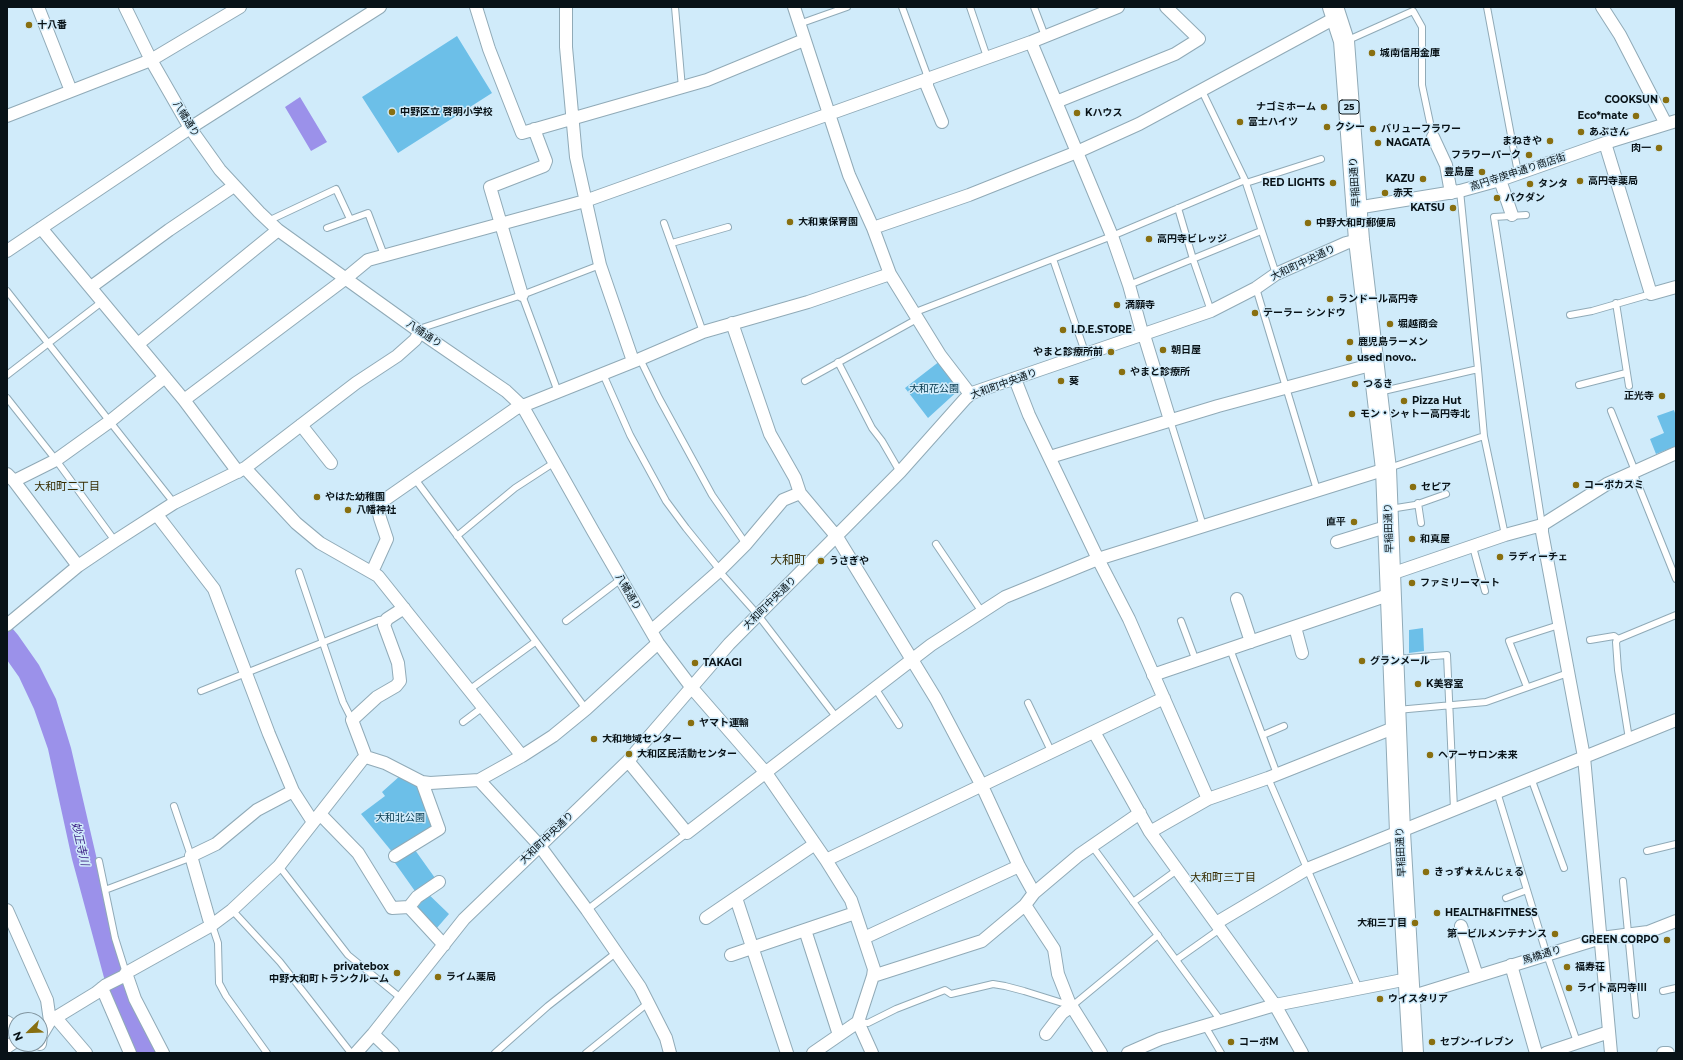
<!DOCTYPE html>
<meta charset="utf-8">
<style>
body{margin:0}
#map{position:relative;width:1683px;height:1060px;overflow:hidden;background:#d0ebfa;font-family:Montserrat,sans-serif}
canvas{display:block}
.frame{position:absolute;inset:0;border:8px solid #081217;pointer-events:none}
.north{position:absolute;left:8px;top:1012px;width:40px;height:40px;box-sizing:border-box;background:#d0ebfa;border:1px solid #80949f;border-radius:50%;rotate:247deg;font-size:11px;font-weight:700;line-height:16px;text-align:center;color:#081217}
.north::after{content:'';display:block;margin:auto;width:14px;height:18px;background:#886f10;clip-path:polygon(50% 0,100% 100%,50% 72%,0 100%)}
</style>
<div id="map">
<canvas width="1683" height="1060"></canvas>
<div class="frame"></div>
<div class="north">N</div>
</div>
<script>
const g = document.querySelector('canvas').getContext('2d');
g.lineJoin = 'round';
function fillPath(path, color) { g.fillStyle = color; g.fill(path, 'evenodd'); }
const poly = rows => new Path2D(rows.map(r => 'M' + r).join(''));
function strokePath(path, color, width, dash) { g.strokeStyle = color; g.lineWidth = width; g.lineCap = dash ? 'butt' : 'round'; g.setLineDash(dash || []); g.stroke(path); }
function drawText(font, color, halo, rows, align = 'center') {
  g.font = font + ' Montserrat,"Noto Sans JP",sans-serif'; g.lineWidth = 3; g.setLineDash([]); g.textBaseline = 'middle'; g.strokeStyle = halo; g.fillStyle = color; for (const [text, x, y, turn = 0] of rows) {
    g.save(); g.translate(x, y); g.rotate((+turn || 0) * Math.PI / 180); g.textAlign = isNaN(turn) ? turn : align; if (halo) g.strokeText(text, 0, 0); g.fillText(text, 0, 0); g.restore();
  }
}
const green = poly([
 [457,36,492,93,398,153,362,97],
 [940,361,961,388,928,418,905,388],
 [1674,410,1676,416,1676,446,1656,454,1650,439,1664,433,1657,416],
 [1423,628,1424,651,1409,653,1409,630],
 [401,775,416,781,432,827,410,843,435,878,422,888,449,914,436,929,417,908,422,901,390,856,393,853,361,814,385,796,382,792]
]);
const water = poly([
 [300,97,327,142,311,151,285,107],
 [7,622,18,635,39,665,56,699,71,748,124,976,160,1053,135,1053,106,985,72,859,48,749,34,709,19,677,7,660]
]);
const lane = poly([
 [675,7,682,88],
 [902,7,926,72,927,80],
 [970,7,987,57],
 [1034,7,1045,36],
 [1487,7,1518,173],
 [799,24,847,7],
 [1346,41,1413,11,1422,27,1422,85,1433,137],
 [1202,91,1245,180,1276,274],
 [1246,183,1321,159],
 [1460,191,1478,369],
 [1178,208,1193,259,1211,311],
 [1526,215,1494,217,1542,525],
 [268,221,336,189,350,219],
 [664,223,703,332],
 [327,228,368,213,384,255],
 [672,243,728,227],
 [1053,259,1086,355],
 [1129,285,1261,231],
 [1256,288,1317,490],
 [7,291,174,503],
 [522,295,558,392],
 [1616,303,1629,386],
 [913,313,1112,236,1245,180],
 [1570,315,1592,311,1651,294],
 [420,332,422,328,522,295,600,265],
 [640,359,659,398,712,495,746,544],
 [838,362,872,428,882,441,900,472],
 [603,374,630,435,666,501,686,528,720,570],
 [7,375,103,301],
 [805,381,917,319],
 [1579,385,1626,373],
 [1379,392,1478,369,1484,436,1505,535],
 [7,398,56,460,115,541],
 [1611,411,1635,471],
 [1170,420,1203,526],
 [1389,468,1484,436],
 [1633,472,1676,579],
 [415,479,586,709],
 [1418,503,1421,523],
 [1390,509,1415,505,1446,494],
 [457,536,515,488,555,462],
 [936,544,982,612],
 [1473,547,1485,591],
 [719,571,758,615,837,718],
 [299,572,343,702,352,720],
 [566,621,621,579],
 [1181,621,1196,661],
 [1590,640,1614,636,1618,639],
 [1230,649,1277,774],
 [1395,659,1447,655,1454,809],
 [1527,687,1509,641,1559,625],
 [875,688,899,725],
 [469,690,535,642],
 [201,691,379,620,387,619],
 [1028,703,1052,753],
 [1397,710,1486,702,1568,673],
 [463,722,483,707],
 [1263,735,1284,726],
 [1629,739,1618,670,1616,642,1618,639,1676,615],
 [1268,778,1359,989],
 [1531,778,1564,868],
 [1497,792,1545,949,1577,1042],
 [1092,846,1221,1021],
 [1647,851,1676,844],
 [99,861,115,938,126,973],
 [279,866,348,955,402,999],
 [1623,881,1636,1015],
 [105,890,187,859,191,856,174,806],
 [1506,898,1527,890],
 [1133,902,1177,870],
 [232,910,280,962,351,1053],
 [587,910,687,833],
 [212,925,218,943,219,983,226,996,267,1053],
 [1176,960,1220,929],
 [1663,991,1676,988],
 [858,1022,868,1023,896,1009,945,990,951,994,993,984,1005,986,1024,991,1072,1006,1158,935],
 [1205,1026,1221,1053],
 [495,1053,548,1006,617,952],
 [586,1053,648,1003]
]);
const street = poly([
 [38,7,71,91],
 [125,7,151,60,190,128,220,170,259,212,278,230,420,332,506,391,523,407,593,531,658,643,692,688,766,773,826,860,851,900,874,969,873,976,858,1022,872,1053],
 [476,7,489,49,522,133,707,80,804,40],
 [566,7,566,47,576,157,600,265,633,361],
 [794,7,849,175,873,228,890,274,940,355,970,394],
 [1602,7,1620,35,1666,124],
 [1031,42,1112,236,1129,285,1143,336],
 [927,80,927,86,942,122],
 [1056,102,1175,54,1199,39,1166,7],
 [7,116,151,60,240,7],
 [1433,137,1446,165,1451,193],
 [1605,143,1651,294,1676,287],
 [1500,180,1512,215],
 [1356,208,1460,191,1500,180,1605,143,1676,121],
 [41,228,184,400,238,472],
 [873,228,969,195,1077,152,1139,124,1337,17],
 [7,251,190,128,380,7],
 [91,287,169,230,234,186],
 [522,295,490,187,544,166,546,161,534,129],
 [732,323,770,434,795,478,800,493,837,537,936,699,982,786,1019,866,1034,893],
 [1144,335,1170,420],
 [138,344,278,230],
 [1015,379,1029,415,1098,559,1129,619,1208,799],
 [184,400,345,279,368,260,585,201,1031,42,1118,7],
 [301,425,331,463],
 [1050,457,1218,406,1374,364],
 [245,468,296,523,320,543,378,576,522,756],
 [7,474,14,481,78,566],
 [14,481,56,460,109,422,165,377],
 [157,515,214,589,269,734,293,791,313,822],
 [1542,525,1542,532,1584,757,1611,1053],
 [1337,542,1389,526],
 [372,572,387,539,380,518,378,509,380,503,515,409,640,359,703,332,808,302,890,274],
 [1391,574,1505,535,1542,525,1607,484,1676,453],
 [1237,599,1251,642],
 [404,608,387,619,384,625,398,663,400,681,396,686,377,697,352,720,366,757,385,763,422,782,430,783,479,780,522,756,553,736,586,709,658,643],
 [7,625,78,566,115,541,174,503,245,468,356,383,397,356,415,340,420,332],
 [1295,627,1302,653],
 [651,631,719,571,746,544,783,500,800,493],
 [1153,675,1391,594],
 [1094,732,1150,832,1275,1005,1302,1053],
 [628,761,687,833,931,645,1005,597,1098,559,1386,469],
 [479,780,539,845,587,910,640,987,666,1038,670,1053],
 [320,814,358,853,392,908,409,907,444,945],
 [1150,832,1208,799,1268,778,1396,727],
 [395,856,439,829,422,782],
 [826,860,1164,698],
 [736,898,787,1053],
 [1025,905,1054,949,1058,974,1069,1002,1101,1053],
 [409,907,417,897,439,882],
 [7,910,47,1000,50,1021],
 [706,918,815,844],
 [1216,923,1307,869,1676,720],
 [212,925,209,919,191,856,216,844,257,810,293,791],
 [1461,926,1477,976],
 [805,930,839,1035],
 [864,938,1019,866],
 [731,955,855,913],
 [1511,965,1536,1053],
 [126,973,135,999,163,1053],
 [873,976,982,941,1025,905,1034,893,1079,855,1140,813],
 [102,988,130,1053],
 [1410,997,1601,938,1648,932,1676,921],
 [56,1018,86,1053],
 [7,1022,16,1028],
 [373,1034,393,1053],
 [1046,1034,1062,1013,1072,1006],
 [40,1044,41,1036,50,1021,96,993,106,985,124,976,126,973,212,925,232,910,279,866,362,760,366,757],
 [7,1047,16,1041],
 [356,1053,373,1034,464,919,628,761,729,644,900,472,965,399,972,393,1211,311,1256,288,1276,274,1346,243,1359,240],
 [813,1053,858,1022],
 [1128,1053,1160,1039,1275,1005,1408,979],
 [1546,1053,1609,1032],
 [1663,1053,1668,1053]
]);
const primary = poly([
 [1333,7,1344,41,1359,240,1386,469,1400,832,1413,1053]
]);
const markers = [
 [29,25,4,"#886f10"],
 [1372,53,4,"#886f10"],
 [1666,100,4,"#886f10"],
 [1324,107,4,"#886f10"],
 [392,112,4,"#886f10"],
 [1077,113,4,"#886f10"],
 [1636,116,4,"#886f10"],
 [1240,122,4,"#886f10"],
 [1327,127,4,"#886f10"],
 [1373,129,4,"#886f10"],
 [1581,132,4,"#886f10"],
 [1550,141,4,"#886f10"],
 [1378,143,4,"#886f10"],
 [1659,148,4,"#886f10"],
 [1529,155,4,"#886f10"],
 [1482,172,4,"#886f10"],
 [1423,179,4,"#886f10"],
 [1580,181,4,"#886f10"],
 [1333,183,4,"#886f10"],
 [1530,184,4,"#886f10"],
 [1385,193,4,"#886f10"],
 [1497,198,4,"#886f10"],
 [1453,208,4,"#886f10"],
 [790,222,4,"#886f10"],
 [1308,223,4,"#886f10"],
 [1149,239,4,"#886f10"],
 [1330,299,4,"#886f10"],
 [1117,305,4,"#886f10"],
 [1255,313,4,"#886f10"],
 [1390,324,4,"#886f10"],
 [1063,330,4,"#886f10"],
 [1350,342,4,"#886f10"],
 [1163,350,4,"#886f10"],
 [1111,352,4,"#886f10"],
 [1349,358,4,"#886f10"],
 [1122,372,4,"#886f10"],
 [1061,381,4,"#886f10"],
 [1355,384,4,"#886f10"],
 [1662,396,4,"#886f10"],
 [1404,401,4,"#886f10"],
 [1352,414,4,"#886f10"],
 [1576,485,4,"#886f10"],
 [1413,487,4,"#886f10"],
 [317,497,4,"#886f10"],
 [348,510,4,"#886f10"],
 [1354,522,4,"#886f10"],
 [1412,539,4,"#886f10"],
 [1500,557,4,"#886f10"],
 [821,561,4,"#886f10"],
 [1412,583,4,"#886f10"],
 [1362,661,4,"#886f10"],
 [695,663,4,"#886f10"],
 [1418,684,4,"#886f10"],
 [691,723,4,"#886f10"],
 [594,739,4,"#886f10"],
 [629,754,4,"#886f10"],
 [1430,755,4,"#886f10"],
 [1426,872,4,"#886f10"],
 [1437,913,4,"#886f10"],
 [1415,923,4,"#886f10"],
 [1555,934,4,"#886f10"],
 [1667,940,4,"#886f10"],
 [1567,967,4,"#886f10"],
 [397,973,4,"#886f10"],
 [438,977,4,"#886f10"],
 [1569,988,4,"#886f10"],
 [1380,999,4,"#886f10"],
 [1231,1042,4,"#886f10"],
 [1432,1042,4,"#886f10"]
];
const shields = [
 [1349,107,20]
];
const shieldNames = [
 ["25",1349,107]
];
const poiNames = [
 ["十八番",37,25],
 ["城南信用金庫",1380,53],
 ["COOKSUN",1658,100,"right"],
 ["ナゴミホーム",1316,107,"right"],
 ["中野区立 啓明小学校",400,112],
 ["Kハウス",1085,113],
 ["Eco*mate",1628,116,"right"],
 ["富士ハイツ",1248,122],
 ["クシー",1335,127],
 ["バリューフラワー",1381,129],
 ["あぶさん",1589,132],
 ["まねきや",1542,141,"right"],
 ["NAGATA",1386,143],
 ["肉一",1651,148,"right"],
 ["フラワーパーク",1521,155,"right"],
 ["豊島屋",1474,172,"right"],
 ["KAZU",1415,179,"right"],
 ["高円寺薬局",1588,181],
 ["RED LIGHTS",1325,183,"right"],
 ["タンタ",1538,184],
 ["赤天",1393,193],
 ["バクダン",1505,198],
 ["KATSU",1445,208,"right"],
 ["大和東保育園",798,222],
 ["中野大和町郵便局",1316,223],
 ["高円寺ビレッジ",1157,239],
 ["ランドール高円寺",1338,299],
 ["満願寺",1125,305],
 ["テーラー シンドウ",1263,313],
 ["堀越商会",1398,324],
 ["I.D.E.STORE",1071,330],
 ["鹿児島ラーメン",1358,342],
 ["朝日屋",1171,350],
 ["やまと診療所前",1103,352,"right"],
 ["used novo..",1357,358],
 ["やまと診療所",1130,372],
 ["葵",1069,381],
 ["つるき",1363,384],
 ["正光寺",1654,396,"right"],
 ["Pizza Hut",1412,401],
 ["モン・シャトー高円寺北",1360,414],
 ["コーポカスミ",1584,485],
 ["セピア",1421,487],
 ["やはた幼稚園",325,497],
 ["八幡神社",356,510],
 ["直平",1346,522,"right"],
 ["和真屋",1420,539],
 ["ラディーチェ",1508,557],
 ["うさぎや",829,561],
 ["ファミリーマート",1420,583],
 ["グランメール",1370,661],
 ["TAKAGI",703,663],
 ["K美容室",1426,684],
 ["ヤマト運輸",699,723],
 ["大和地域センター",602,739],
 ["大和区民活動センター",637,754],
 ["ヘアーサロン未来",1438,755],
 ["きっず★えんじぇる",1434,872],
 ["HEALTH&FITNESS",1445,913],
 ["大和三丁目",1407,923,"right"],
 ["第一ビルメンテナンス",1547,934,"right"],
 ["GREEN CORPO",1659,940,"right"],
 ["privatebox",389,967,"right"],
 ["中野大和町トランクルーム",389,979,"right"],
 ["福寿荘",1575,967],
 ["ライム薬局",446,977],
 ["ライト高円寺Ⅲ",1577,988],
 ["ウイスタリア",1388,999],
 ["コーポM",1239,1042],
 ["セブン-イレブン",1440,1042]
];
const streetNames = [
 ["八幡通り",186,119,58],
 ["高円寺庚申通り商店街",1518,172,-18],
 ["早稲田通り",1355,182,-94],
 ["大和町中央通り",1303,263,-25],
 ["八幡通り",424,334,34],
 ["大和町中央通り",1004,384,-20],
 ["早稲田通り",1389,528,-92],
 ["八幡通り",628,592,60],
 ["大和町中央通り",770,603,-45],
 ["大和町中央通り",547,838,-44],
 ["早稲田通り",1401,852,-93],
 ["馬橋通り",1542,955,-17]
];
const parkNames = [
 ["大和花公園",934,389],
 ["大和北公園",400,818]
];
const neighbourhoodNames = [
 ["大和町二丁目",67,487],
 ["大和町三丁目",1223,878]
];
const waterNames = [
 ["妙正寺川",80,844,77]
];
const quarterNames = [
 ["大和町",788,560]
];
fillPath(green, '#6cbfe8');
fillPath(water, '#9b91ea');
strokePath(lane, '#90aab7', 8);
strokePath(street, '#90aab7', 14);
strokePath(primary, '#90aab7', 22);
strokePath(lane, '#fff', 6);
strokePath(street, '#fff', 12);
strokePath(primary, '#fff', 20);
for (const [x, y, r, color] of markers) { const dot = new Path2D(); dot.arc(x, y, r, 0, 2 * Math.PI); g.fillStyle = color; g.fill(dot); strokePath(dot, '#d0ebfa', 1.5); }
for (const [x, y, w] of shields) { const box = new Path2D(); box.roundRect(x - w / 2, y - 7, w, 14, 3); g.fillStyle = '#d0ebfa'; g.fill(box); strokePath(box, '#081217', 1); }
drawText('bold 9px', '#081217', null, shieldNames);
drawText('bold 10px', '#081217', '#d0ebfa', poiNames, 'left');
drawText('10px', '#081217', '#d0ebfa', streetNames);
drawText('10px', '#01364b', '#d0ebfa', parkNames);
drawText('11px', '#372c01', '#d0ebfa', neighbourhoodNames);
drawText('italic 11px', '#391d83', '#d0ebfa', waterNames);
drawText('12px', '#372c01', '#d0ebfa', quarterNames);
</script>
